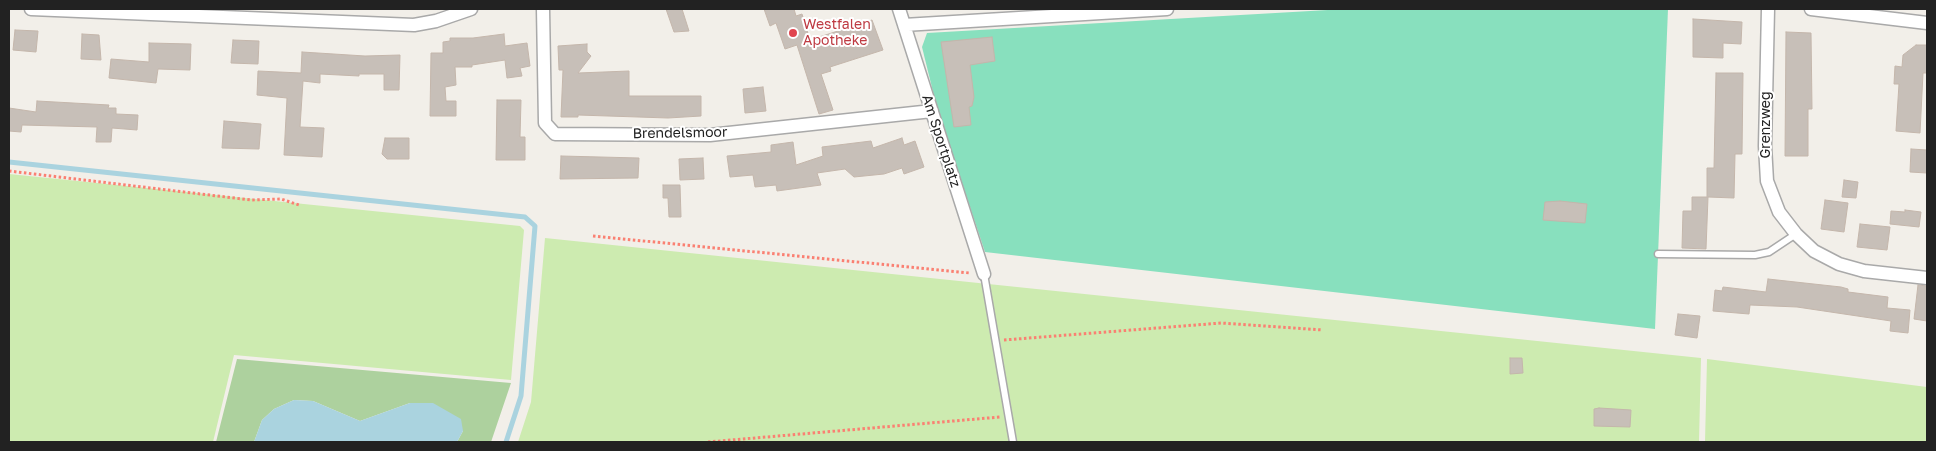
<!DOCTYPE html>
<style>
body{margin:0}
#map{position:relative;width:1936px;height:451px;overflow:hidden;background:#f2efe9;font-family:"Golos Text",sans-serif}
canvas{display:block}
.frame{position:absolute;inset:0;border:10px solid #222;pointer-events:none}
</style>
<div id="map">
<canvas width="1936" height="451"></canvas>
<div class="frame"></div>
</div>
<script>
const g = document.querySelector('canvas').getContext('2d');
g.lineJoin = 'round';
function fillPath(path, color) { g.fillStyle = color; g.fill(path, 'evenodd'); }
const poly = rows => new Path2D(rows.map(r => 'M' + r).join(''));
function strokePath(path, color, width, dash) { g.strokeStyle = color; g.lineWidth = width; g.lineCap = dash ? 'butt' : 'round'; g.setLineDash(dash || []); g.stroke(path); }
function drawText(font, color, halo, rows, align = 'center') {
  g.font = font + ' "Golos Text",sans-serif'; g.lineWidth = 4; g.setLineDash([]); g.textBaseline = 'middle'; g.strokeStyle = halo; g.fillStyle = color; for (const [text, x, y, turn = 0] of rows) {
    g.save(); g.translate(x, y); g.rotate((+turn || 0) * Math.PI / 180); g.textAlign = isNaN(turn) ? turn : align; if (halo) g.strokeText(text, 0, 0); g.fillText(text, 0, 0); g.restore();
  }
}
const grass = poly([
 [9,174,520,226,524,230,511,380,234,355,213,442,9,442],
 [545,238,1701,358,1699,442,518,442,531,402],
 [1707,359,1927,387,1927,442,1705,442]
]);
const forest = poly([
 [237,359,511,383,491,442,457,442,463,431,410,403,360,421,313,401,294,400,274,409,262,420,254,442,216,442]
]);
const pitch = poly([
 [1345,9,1668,9,1655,329,985,252,937,108,922,47,927,33]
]);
const water = poly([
 [294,400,313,401,360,421,410,403,433,403,461,419,463,431,457,442,254,442,262,420,274,409]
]);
const stream = poly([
 [9,162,525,217,535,226,521,396,506,442]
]);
const building = poly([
 [666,9,682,9,689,31,674,32,666,9],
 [764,9,794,9,796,16,802,14,810,40,872,20,883,50,830,67,831,71,821,74,833,110,819,114,797,45,785,49,776,23,770,26,764,9],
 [1693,19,1742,22,1741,44,1723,43,1723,58,1693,57,1693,19],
 [15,30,38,31,36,52,13,50,15,30],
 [1786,32,1811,33,1812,109,1808,109,1808,156,1785,156,1786,32],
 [82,34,99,35,101,60,81,59,82,34],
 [504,34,505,46,527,43,530,66,520,68,522,76,507,78,505,60,472,65,472,67,455,67,456,85,445,87,446,101,456,101,456,116,430,116,431,53,443,53,443,42,450,41,450,38,473,38,504,34],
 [992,37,995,61,970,65,974,97,972,106,969,107,971,125,954,127,941,42,992,37],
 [233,40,259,41,258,64,231,63,233,40],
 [149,43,191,44,190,70,158,69,156,83,109,78,111,59,149,62,149,43],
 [587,44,587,52,591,56,578,73,629,71,629,96,701,96,701,116,668,118,578,115,578,117,561,117,563,70,559,70,558,46,587,44],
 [1916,45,1927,45,1927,73,1923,73,1920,133,1896,131,1899,84,1894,84,1895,66,1902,67,1903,55,1916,45],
 [302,52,365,56,400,55,399,90,384,90,384,74,359,74,359,76,320,74,320,83,303,81,300,127,324,128,322,157,284,155,287,98,257,95,258,71,301,73,302,52],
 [1716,73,1743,73,1742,154,1735,154,1734,198,1708,197,1706,249,1682,248,1683,211,1692,211,1692,197,1707,197,1707,168,1714,168,1716,73],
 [763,87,766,111,745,113,743,89,763,87],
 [497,100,521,100,520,137,525,137,525,160,496,160,497,100],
 [37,101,109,105,108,108,116,108,116,114,138,115,137,130,112,128,111,142,96,142,97,127,22,125,21,132,9,131,9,108,36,112,37,101],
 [224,121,261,124,259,149,222,148,224,121],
 [385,138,409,138,409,159,387,159,382,154,385,138],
 [902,138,904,145,915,141,924,167,904,174,902,168,884,174,854,177,845,169,817,173,821,185,777,191,776,185,755,187,753,175,730,177,727,156,771,152,771,145,793,142,796,165,823,156,822,147,871,141,873,148,902,138],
 [1911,149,1927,150,1927,173,1910,172,1911,149],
 [561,156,639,158,638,178,560,179,561,156],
 [703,158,704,179,680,180,679,159,703,158],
 [1844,180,1858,182,1856,198,1842,197,1844,180],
 [663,185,680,185,681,217,669,217,668,198,663,198,663,185],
 [1825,200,1848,203,1844,232,1821,229,1825,200],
 [1560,201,1587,204,1585,223,1543,220,1545,202,1560,201],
 [1905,210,1921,212,1919,227,1890,224,1891,211,1905,212,1905,210],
 [1860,224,1890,227,1887,250,1857,247,1860,224],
 [1768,279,1841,287,1848,289,1848,292,1888,297,1887,308,1910,310,1908,333,1890,331,1891,321,1797,307,1750,305,1749,314,1713,311,1715,290,1722,291,1723,287,1766,292,1768,279],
 [1918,285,1927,286,1927,321,1914,319,1918,285],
 [1678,314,1700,316,1697,338,1675,335,1678,314],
 [1510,358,1522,358,1523,373,1510,374,1510,358],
 [1599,408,1631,410,1630,427,1594,426,1594,409,1599,408]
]);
const path = poly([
 [9,171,251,200,281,199,299,205],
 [593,236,970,273],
 [1004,340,1221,323,1323,330],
 [708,442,1000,417]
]);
const lane = poly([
 [1658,254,1755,255,1769,252,1796,234],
 [984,274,1013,442]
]);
const street = poly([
 [31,9,414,25,436,21,471,9],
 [543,9,545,123,555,134,710,135,932,111],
 [899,9,984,274],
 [1768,9,1765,146,1767,181,1779,212,1796,234,1814,251,1839,264,1864,271,1927,278],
 [1811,9,1927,23],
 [904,25,1167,9]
]);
const markers = [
 [793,33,5,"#e0444e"]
];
const healthNames = [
 ["Westfalen",803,25],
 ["Apotheke",803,41]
];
const streetNames = [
 ["Grenzweg",1766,125,-90],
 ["Brendelsmoor",680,133,-1],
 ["Am Sportplatz",941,141,72]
];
fillPath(grass, '#cdebb0');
fillPath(forest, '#add19e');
fillPath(pitch, '#88e0be');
fillPath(water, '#aad3df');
strokePath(stream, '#aad3df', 5);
fillPath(building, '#c7bfb8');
strokePath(building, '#c4b6ab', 1);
strokePath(lane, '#a9a9a9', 9);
strokePath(street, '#a9a9a9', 15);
strokePath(path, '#fa8072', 3, [2.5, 2.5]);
strokePath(lane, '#fff', 6);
strokePath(street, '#fff', 12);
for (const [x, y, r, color] of markers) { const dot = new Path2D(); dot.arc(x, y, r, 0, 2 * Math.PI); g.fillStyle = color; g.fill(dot); strokePath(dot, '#fff', 2); }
drawText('14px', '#be3a42', '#fff', healthNames, 'left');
drawText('14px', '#222', '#fff', streetNames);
</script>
